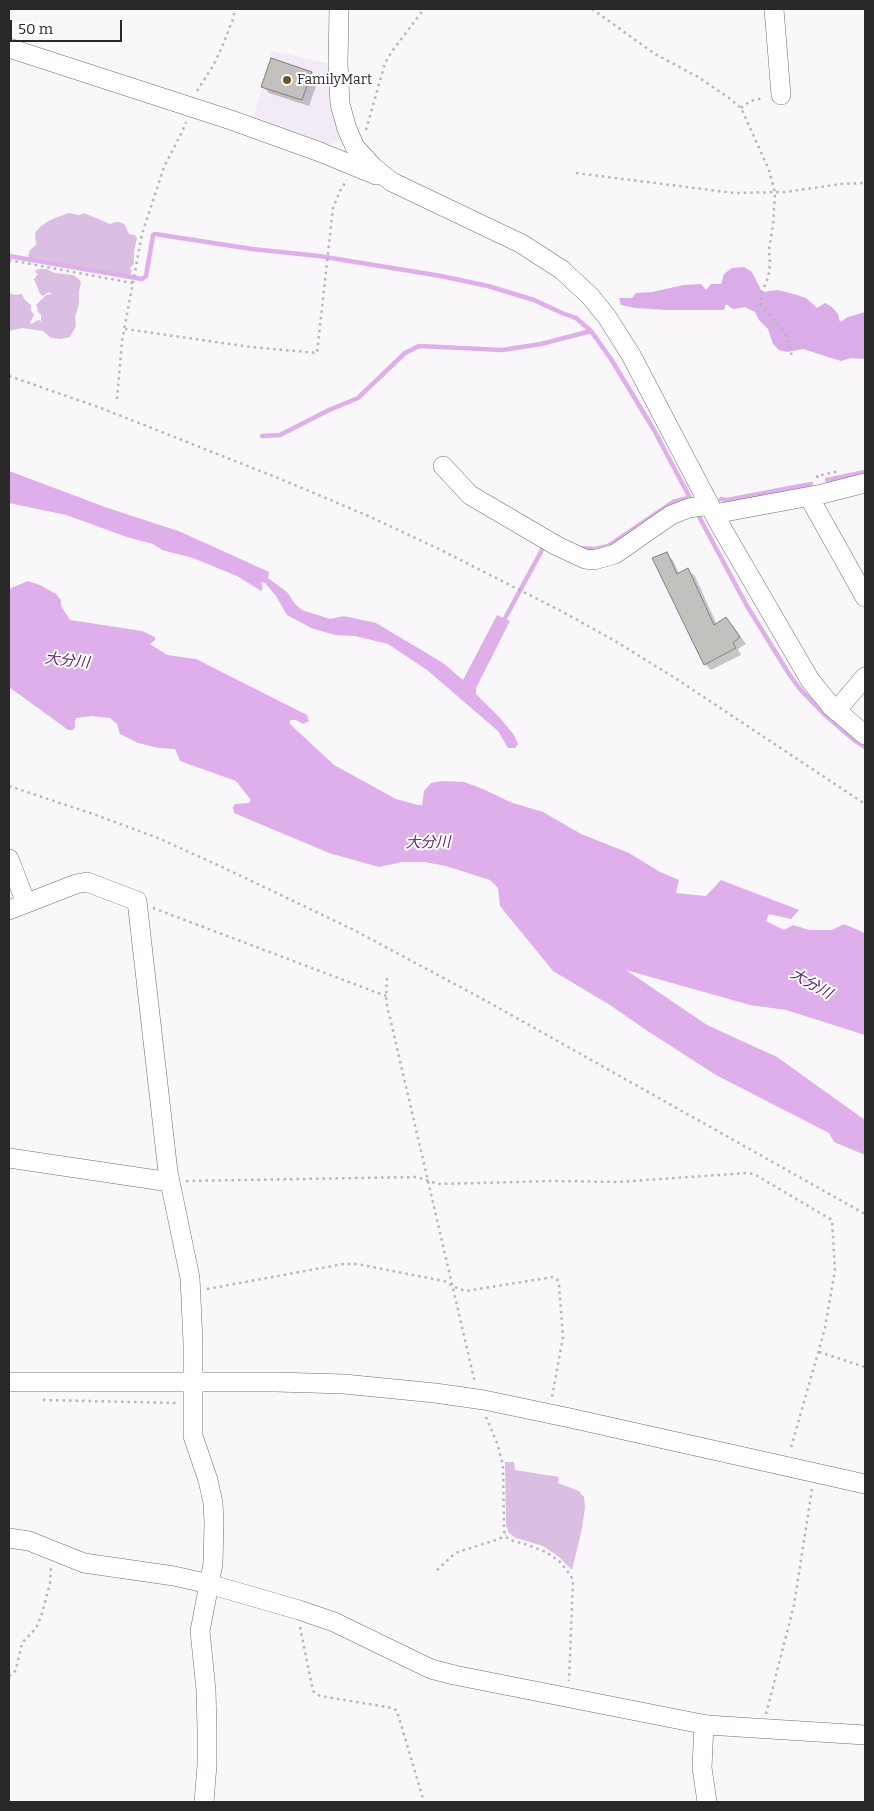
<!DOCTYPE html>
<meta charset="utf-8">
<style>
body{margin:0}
#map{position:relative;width:874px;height:1811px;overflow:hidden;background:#f9f7fa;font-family:Bitter,serif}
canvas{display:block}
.frame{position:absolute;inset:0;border:10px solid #292829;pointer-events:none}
.scale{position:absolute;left:10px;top:20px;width:112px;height:22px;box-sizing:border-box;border:2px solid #292829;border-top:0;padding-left:6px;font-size:15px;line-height:18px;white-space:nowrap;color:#292829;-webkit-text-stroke:4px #fff;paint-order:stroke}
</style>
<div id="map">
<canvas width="874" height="1811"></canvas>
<div class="frame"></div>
<div class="scale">50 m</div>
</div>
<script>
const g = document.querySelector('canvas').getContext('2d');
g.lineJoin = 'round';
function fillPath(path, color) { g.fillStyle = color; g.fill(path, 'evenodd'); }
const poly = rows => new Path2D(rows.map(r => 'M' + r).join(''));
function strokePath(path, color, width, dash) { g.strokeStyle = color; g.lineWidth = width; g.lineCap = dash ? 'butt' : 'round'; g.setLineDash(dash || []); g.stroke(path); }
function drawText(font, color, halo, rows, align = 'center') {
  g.font = font + ' Bitter,"Noto Sans JP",serif'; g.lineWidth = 4; g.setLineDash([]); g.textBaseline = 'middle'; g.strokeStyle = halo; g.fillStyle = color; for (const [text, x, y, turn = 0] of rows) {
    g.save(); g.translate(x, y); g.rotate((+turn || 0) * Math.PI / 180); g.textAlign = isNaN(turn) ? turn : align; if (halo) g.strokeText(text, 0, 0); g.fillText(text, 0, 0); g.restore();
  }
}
const built = poly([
 [272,51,335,65,337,125,341,141,316,148,251,127]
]);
const green = poly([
 [69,213,79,215,84,213,110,224,115,222,120,222,125,225,129,234,135,235,137,238,134,252,134,264,130,268,132,271,130,276,125,277,114,274,107,275,91,270,82,271,70,267,53,266,32,260,28,256,30,250,36,245,35,233,40,227,50,220],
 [37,269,46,269,55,273,73,275,80,280,81,283,79,291,79,304,75,317,76,326,70,337,60,339,51,338,43,331,22,328,9,331,9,291,11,294,16,295,22,294,25,300,31,305,31,310,34,315,30,323,31,324,38,320,41,321,41,315,37,311,38,309,36,305,46,295,52,294,49,292,43,296,40,294,34,279,38,274,35,272],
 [505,1462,514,1462,515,1470,559,1477,558,1483,579,1491,584,1497,585,1507,582,1529,572,1570,559,1557,543,1546,516,1538,509,1533,506,1525]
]);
const forest = poly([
 [744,267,752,272,762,292,778,290,797,295,806,298,817,308,825,303,832,307,838,314,840,322,848,317,865,312,865,359,851,358,841,361,803,349,787,352,779,350,773,344,768,329,759,320,755,312,745,307,733,309,726,304,724,310,667,310,635,308,621,305,619,298,632,298,636,293,652,292,684,285,701,284,706,290,711,284,721,284,724,274,732,268]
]);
const water = poly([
 [9,471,105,507,181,532,269,572,268,578,287,592,295,604,302,610,330,619,344,616,376,623,443,663,463,680,497,615,510,621,476,688,476,694,500,718,514,735,518,744,515,748,508,748,498,731,427,670,388,644,355,636,335,635,311,628,287,615,276,596,265,583,261,582,263,588,261,591,237,576,193,558,162,550,153,544,127,537,66,515,9,503],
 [28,581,40,585,56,594,61,600,61,606,70,620,142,631,155,637,155,640,150,644,167,655,196,659,307,715,309,721,303,724,296,720,290,720,290,724,334,765,396,799,418,805,422,805,424,791,431,783,442,781,464,782,483,789,510,802,543,812,581,834,629,853,660,872,679,880,676,893,706,896,721,880,799,910,791,919,769,914,766,921,784,930,793,925,809,930,832,930,844,924,865,933,865,1035,786,1010,750,1005,626,970,707,1025,777,1057,865,1120,865,1155,834,1142,829,1133,716,1075,646,1030,610,1005,553,971,500,906,498,888,490,880,446,866,424,862,402,862,379,867,329,853,234,813,233,807,235,804,249,803,251,800,236,781,180,761,175,749,159,748,138,743,120,734,117,724,110,718,91,716,76,718,75,721,75,727,73,730,68,730,60,724,9,687,9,589]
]);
const shadow = poly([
 [311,74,318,80,309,106,269,93,263,86],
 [667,554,673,560,679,574,688,570,695,576,717,625,726,619,733,626,746,644,738,649,741,655,711,670,705,664]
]);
const stream = poly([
 [9,256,142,279,146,276,153,235,155,234,252,249,319,256,441,276,488,286,534,300,562,313,576,318,591,331],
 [262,436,280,435,329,410,358,398,405,353,419,346,502,350,541,344,591,331,611,359,654,430,690,498],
 [827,480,865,472],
 [721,499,727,500,811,484],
 [696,511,747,606,789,674,800,689,824,714,854,740,865,747],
 [579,548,595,549,608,546,673,502,688,498,691,502],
 [503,622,543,548,548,548]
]);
const building = poly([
 [271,58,312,72,302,100,261,87,271,58],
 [667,552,677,574,688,568,714,625,726,617,740,637,733,643,736,648,704,665,652,558,667,552]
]);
const path = poly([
 [592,9,655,54,698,77,729,98,741,108,769,170,775,193,773,226,769,249,770,265,768,278,762,292,761,305,785,334,792,356],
 [197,91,213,66,222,47,233,19,235,9],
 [741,108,750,101,764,98],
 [366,130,385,63,393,50,424,9],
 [576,173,734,193,785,192,841,184,865,183],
 [9,260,132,283],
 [125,329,251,347,317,353,333,208,340,191,347,180],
 [9,376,101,408,278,478,366,515,441,550,561,611,615,641,675,678,865,804],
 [117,399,122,341,142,234,164,167,181,134,186,122],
 [818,478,817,476,839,471],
 [9,786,96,815,158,838,220,866,354,930,490,1003,865,1214],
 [153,908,386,996],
 [387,978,386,996,387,1005,475,1383],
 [186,1181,417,1177,438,1184,553,1181,618,1182,747,1173,754,1174,832,1220,835,1270,825,1328,790,1451],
 [207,1289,343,1264,357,1264,444,1281,459,1289,466,1291,553,1277,557,1279,559,1285,563,1337,552,1397],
 [819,1352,865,1367],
 [43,1400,177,1403],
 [486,1417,497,1443,503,1465,504,1531,506,1537,510,1540,525,1544,546,1552,560,1562,571,1576,573,1581,569,1681],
 [437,1570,453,1555,458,1552,499,1539,506,1535],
 [300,1627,313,1691,320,1696,393,1708,397,1711,424,1802],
 [9,1676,14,1673,16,1669,22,1643,36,1628,41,1617,50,1583,51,1567],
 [766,1714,794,1605,812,1489]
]);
const minor = poly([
 [339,9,338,63,340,104,347,129,355,147,373,167,392,182,522,244,562,270,590,296,607,317,631,355,720,525,810,680,831,706,865,735],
 [774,9,781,95],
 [9,48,231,120,320,152,376,175],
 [443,466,470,495,557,546,585,559,594,560,615,554,671,515,689,508,710,505],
 [809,497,865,597],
 [714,514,822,494,865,483],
 [836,711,865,677],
 [9,859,26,903],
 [9,910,76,884,87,882,137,901,168,1172,190,1278,193,1342,193,1436,208,1480,213,1503,214,1523,213,1564,200,1631,206,1690,207,1728,207,1765,204,1802],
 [9,1158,170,1182],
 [9,1382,276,1382,344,1384,435,1393,484,1400,570,1418,865,1484],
 [9,1538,29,1541,84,1563,174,1576,209,1584,299,1610,334,1622,431,1669,454,1675,707,1725,865,1735],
 [704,1724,702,1768,707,1802]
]);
const markers = [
 [287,80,5,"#6f5527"]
];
const poiNames = [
 ["FamilyMart",297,80]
];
const waterNames = [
 ["大分川",67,661,6],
 ["大分川",428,843,-1],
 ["大分川",811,984,30]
];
fillPath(built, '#f2eaf4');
fillPath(green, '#dbbfe3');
fillPath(forest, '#dbade8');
fillPath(water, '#deafea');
fillPath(shadow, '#0003');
strokePath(stream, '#deafea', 4.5);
fillPath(building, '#c3c1be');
strokePath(building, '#82807d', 1);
strokePath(minor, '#716f71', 20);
strokePath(path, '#b7b6b8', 2.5, [2.5, 4]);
strokePath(minor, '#fff', 19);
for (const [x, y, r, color] of markers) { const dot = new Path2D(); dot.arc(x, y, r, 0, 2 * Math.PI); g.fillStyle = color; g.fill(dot); strokePath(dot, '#fff', 2); }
drawText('14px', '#292829', '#fff', poiNames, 'left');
drawText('italic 15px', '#60296e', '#fff', waterNames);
</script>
